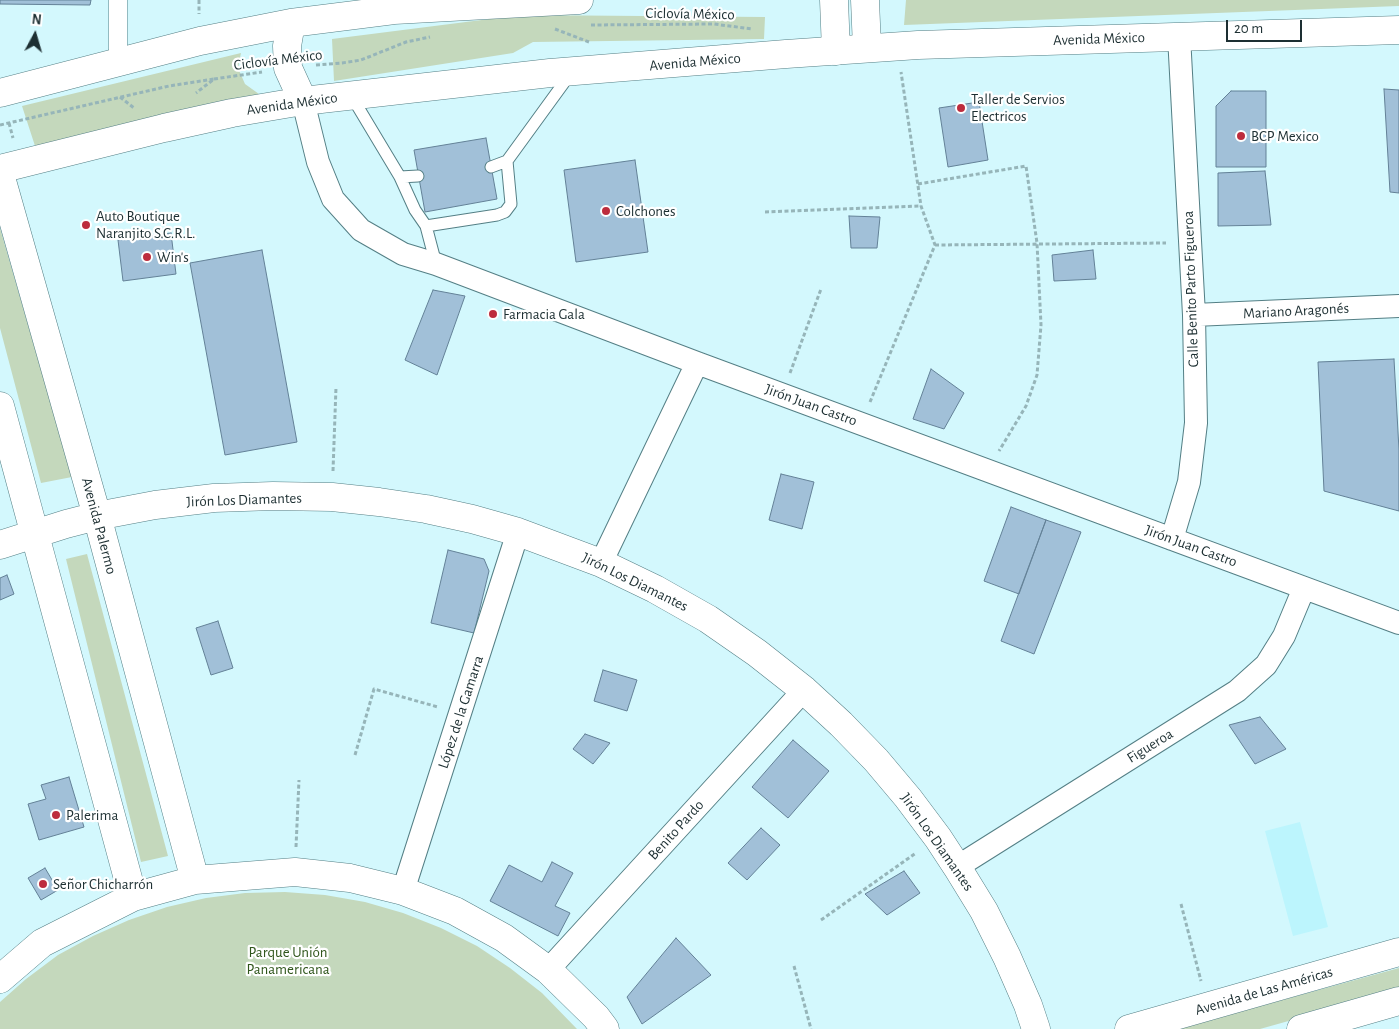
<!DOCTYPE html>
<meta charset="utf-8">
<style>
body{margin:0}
#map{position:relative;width:1399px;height:1029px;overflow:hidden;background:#d3f8fd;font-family:"Alegreya Sans",sans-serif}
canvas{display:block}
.north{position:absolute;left:10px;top:10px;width:50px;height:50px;-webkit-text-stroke:4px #fff;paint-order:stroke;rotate:6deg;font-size:14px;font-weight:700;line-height:20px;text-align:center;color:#1d2f32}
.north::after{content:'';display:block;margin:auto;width:18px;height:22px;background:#1d2f32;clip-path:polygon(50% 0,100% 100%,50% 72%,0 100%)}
.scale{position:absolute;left:1226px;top:20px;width:76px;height:22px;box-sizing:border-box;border:2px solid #1d2f32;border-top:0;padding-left:6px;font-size:15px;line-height:18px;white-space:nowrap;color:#1d2f32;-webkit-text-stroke:4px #fff;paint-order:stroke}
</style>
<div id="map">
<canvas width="1399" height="1029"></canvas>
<div class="north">N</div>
<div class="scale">20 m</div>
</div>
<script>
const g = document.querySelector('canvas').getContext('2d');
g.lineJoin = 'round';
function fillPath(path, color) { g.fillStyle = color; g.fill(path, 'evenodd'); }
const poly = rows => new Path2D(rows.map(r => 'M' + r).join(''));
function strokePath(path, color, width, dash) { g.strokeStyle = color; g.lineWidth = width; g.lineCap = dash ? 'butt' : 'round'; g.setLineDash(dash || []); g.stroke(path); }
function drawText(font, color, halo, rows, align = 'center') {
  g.font = font + ' "Alegreya Sans",sans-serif'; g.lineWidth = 4.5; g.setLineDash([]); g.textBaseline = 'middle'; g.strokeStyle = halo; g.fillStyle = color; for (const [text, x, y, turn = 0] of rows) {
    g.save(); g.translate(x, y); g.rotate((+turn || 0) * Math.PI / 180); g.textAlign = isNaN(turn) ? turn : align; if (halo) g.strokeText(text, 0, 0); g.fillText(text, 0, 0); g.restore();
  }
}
const built = poly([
 [1300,822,1328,927,1293,936,1265,831]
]);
const green = poly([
 [906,0,1399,0,1399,6,904,25],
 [521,15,765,17,764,39,533,42,513,53,334,81,332,39],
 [241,53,238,68,245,84,259,94,36,149,22,106],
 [0,228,72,477,41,483,0,328],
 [87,554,168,856,141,862,66,559],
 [285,892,325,895,365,902,403,913,441,928,477,946,510,968,542,993,577,1029,0,1029,0,1002,26,979,58,955,93,936,129,920,167,907,206,898,245,893],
 [1399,968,1399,990,1260,1029,1176,1029]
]);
const building = poly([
 [0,0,91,0,90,5,0,4,0,0],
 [1384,89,1399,90,1399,193,1390,192,1384,89],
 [1231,91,1266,91,1266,167,1216,167,1216,106,1231,91],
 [979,102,988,160,948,167,939,108,979,102],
 [486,138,497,199,425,212,414,150,486,138],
 [635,160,648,252,576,262,564,170,635,160],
 [1265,171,1271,225,1218,226,1218,173,1265,171],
 [849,216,880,217,877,248,851,248,849,216],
 [171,233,176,274,123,281,118,240,171,233],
 [262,250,297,442,225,455,190,263,262,250],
 [1093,250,1096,279,1054,281,1052,255,1093,250],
 [433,290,465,296,437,375,405,360,433,290],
 [1394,359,1399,450,1399,511,1324,491,1318,362,1394,359],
 [931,369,964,393,944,429,913,419,931,369],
 [781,474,814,482,802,529,769,520,781,474],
 [1011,507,1046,520,1019,594,984,581,1011,507],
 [1046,520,1081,532,1034,654,1001,641,1046,520],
 [448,550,484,559,489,571,474,633,431,623,448,550],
 [7,575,14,594,0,600,0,578,7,575],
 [218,621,233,668,211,675,196,628,218,621],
 [603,670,637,680,627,711,594,701,603,670],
 [1260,717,1286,749,1255,764,1229,725,1260,717],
 [585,734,610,743,593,764,573,749,585,734],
 [793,740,829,771,788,818,752,787,793,740],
 [69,777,84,827,39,840,28,804,46,799,41,785,69,777],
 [761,828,780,845,747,880,728,863,761,828],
 [552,862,573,873,555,906,570,913,558,936,490,901,509,865,542,882,552,862],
 [45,868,58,890,41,900,28,878,45,868],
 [904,871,920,893,887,915,865,894,904,871],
 [676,938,711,975,642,1024,627,997,676,938]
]);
const path = poly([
 [199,0,199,14],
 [591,25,714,24,752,29],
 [555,29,589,42],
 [316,65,342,63,361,60,406,42,430,37],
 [214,79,262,72],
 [120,97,134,108],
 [9,123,13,138],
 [0,125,169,86,214,79,196,93],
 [918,184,1026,166,1037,243,1041,325,1037,375,1026,406,999,451],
 [765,212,921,206],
 [935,245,1166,243],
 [790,373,821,289],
 [870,402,935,245,921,206,901,72],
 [333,471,336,387],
 [355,755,374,689,438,707],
 [296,847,299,780],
 [1181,904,1201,981],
 [821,920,916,853],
 [794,966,811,1029]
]);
const service = poly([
 [352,97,400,177,415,210,426,226,436,264],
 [491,167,507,161,571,73],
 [400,177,418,176],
 [426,226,497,215,505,212,511,204,507,161]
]);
const pedestrian = poly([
 [118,0,118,62]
]);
const minor = poly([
 [303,101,318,162,333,199,361,230,403,254,436,264,697,363,1399,623],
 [1194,315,1399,306],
 [1172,539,1189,482,1196,423,1194,315,1179,36],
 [601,563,697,363],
 [957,867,1237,691,1266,665,1284,636,1304,588],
 [403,891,518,532],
 [548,970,804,690]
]);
const tertiary = poly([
 [834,0,836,51],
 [865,0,867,48],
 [0,174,97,516,195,880],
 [0,406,133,897],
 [0,545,66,524,97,516,155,505,214,498,273,496,332,497,379,502,426,509,472,519,518,532,601,563,655,589,708,619,757,653,804,690,841,724,876,760,908,798,938,838,957,867,984,911,1007,957,1028,1005,1036,1029],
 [0,979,42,943,133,897,195,880,295,872,350,878,403,891,455,911,504,938,548,970,596,1017,605,1029],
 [1129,1029,1399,952],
 [1301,1029,1399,1001]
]);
const primary = poly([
 [291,23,287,46,288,68,303,101],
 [0,93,200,41,291,23,394,10,579,0],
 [0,169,164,128,232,113,303,101,550,73,786,54,918,45,1399,30]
]);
const markers = [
 [961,108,5,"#bd2c3d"],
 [1241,136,5,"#bd2c3d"],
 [606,211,5,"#bd2c3d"],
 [86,225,5,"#bd2c3d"],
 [147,257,5,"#bd2c3d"],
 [493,314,5,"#bd2c3d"],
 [56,815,5,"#bd2c3d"],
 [43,884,5,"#bd2c3d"]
];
const streetNames = [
 ["Ciclovía México",690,14,1],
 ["Avenida México",1099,39,-2],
 ["Ciclovía México",278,60,-7],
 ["Avenida México",695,62,-5],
 ["Avenida México",292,104,-8],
 ["Calle Benito Parto Figueroa",1191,289,-92],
 ["Mariano Aragonés",1296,311,-3],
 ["Jirón Juan Castro",811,405,20],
 ["Jirón Los Diamantes",244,500,-2],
 ["Avenida Palermo",99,526,75],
 ["Jirón Juan Castro",1191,546,20],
 ["Jirón Los Diamantes",635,582,26],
 ["López de la Gamarra",461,712,-72],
 ["Figueroa",1150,746,-32],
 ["Benito Pardo",676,830,-48],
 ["Jirón Los Diamantes",937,842,55],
 ["Avenida de Las Américas",1264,991,-16]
];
const poiNames = [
 ["Taller de Servios",971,99],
 ["Electricos",971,116],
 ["BCP Mexico",1251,136],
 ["Colchones",616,211],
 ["Auto Boutique",96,216],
 ["Naranjito S.C.R.L.",96,233],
 ["Win's",157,257],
 ["Farmacia Gala",503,314],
 ["Palerima",66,815],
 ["Señor Chicharrón",53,884]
];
const parkNames = [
 ["Parque Unión",288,952],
 ["Panamericana",288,969]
];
fillPath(built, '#bcf5fd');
fillPath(green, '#c4d8bc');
fillPath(building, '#a1c0d8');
strokePath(building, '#638197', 1);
strokePath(service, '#547f85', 13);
strokePath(pedestrian, '#547f85', 19);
strokePath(minor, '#547f85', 24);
strokePath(tertiary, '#547f85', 29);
strokePath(primary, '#547f85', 29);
strokePath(path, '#96b5b9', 3, [4, 2.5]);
strokePath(service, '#fff', 11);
strokePath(pedestrian, '#fff', 18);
strokePath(minor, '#fff', 22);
strokePath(tertiary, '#fff', 28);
strokePath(primary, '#fff', 28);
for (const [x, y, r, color] of markers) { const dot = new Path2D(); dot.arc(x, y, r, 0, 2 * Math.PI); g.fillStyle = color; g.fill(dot); strokePath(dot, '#fff', 2); }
drawText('15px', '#1d2f32', '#fff', streetNames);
drawText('15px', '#1d2f32', '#fff', poiNames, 'left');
drawText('15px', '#2f551b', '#fff', parkNames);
</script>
